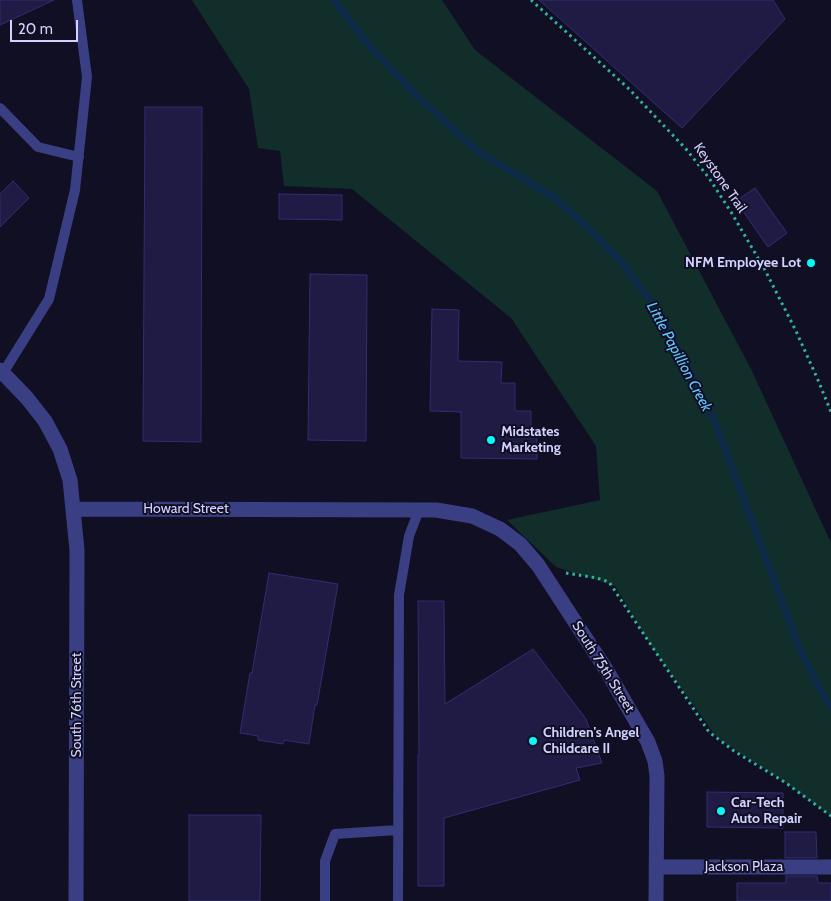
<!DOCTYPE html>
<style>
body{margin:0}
#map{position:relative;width:831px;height:901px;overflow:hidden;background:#100f24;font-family:Cabin,sans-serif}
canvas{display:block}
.scale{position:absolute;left:10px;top:20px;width:68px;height:22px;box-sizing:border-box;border:2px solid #d2d2ff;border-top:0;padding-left:6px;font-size:15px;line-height:18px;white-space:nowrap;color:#d2d2ff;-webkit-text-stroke:4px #100f24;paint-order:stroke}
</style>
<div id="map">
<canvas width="831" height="901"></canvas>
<div class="scale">20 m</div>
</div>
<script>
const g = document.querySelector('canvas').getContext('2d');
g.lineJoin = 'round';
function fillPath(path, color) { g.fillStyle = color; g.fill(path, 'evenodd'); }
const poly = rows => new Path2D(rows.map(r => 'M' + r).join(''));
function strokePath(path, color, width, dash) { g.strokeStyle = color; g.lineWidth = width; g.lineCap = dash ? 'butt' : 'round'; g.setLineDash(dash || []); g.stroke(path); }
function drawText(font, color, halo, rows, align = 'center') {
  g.font = font + ' Cabin,sans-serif'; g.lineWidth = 4; g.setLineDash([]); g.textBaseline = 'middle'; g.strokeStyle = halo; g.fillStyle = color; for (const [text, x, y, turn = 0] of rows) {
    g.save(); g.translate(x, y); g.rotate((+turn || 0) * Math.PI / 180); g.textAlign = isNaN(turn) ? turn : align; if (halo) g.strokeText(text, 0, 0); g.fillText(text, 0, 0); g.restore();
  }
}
const green = poly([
 [192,0,442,0,475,50,657,191,752,371,831,543,831,816,786,783,717,738,652,647,615,586,556,567,507,520,600,500,596,446,511,318,352,189,284,186,280,151,258,148,249,89]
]);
const stream = poly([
 [334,0,371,48,424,103,479,152,554,197,591,231,623,264,658,311,686,363,716,425,800,650,824,697,831,707]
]);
const building = poly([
 [0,0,54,0,0,25,0,0],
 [539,0,773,0,785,19,682,128,539,0],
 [145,107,202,107,201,442,143,441,145,107],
 [13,181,29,198,0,227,0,194,13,181],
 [755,188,787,233,768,247,736,201,755,188],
 [279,194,342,195,342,220,279,219,279,194],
 [310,274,367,275,366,441,308,440,310,274],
 [432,309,459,310,458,361,502,362,501,383,515,383,515,411,531,411,531,427,537,428,537,459,461,458,461,412,430,411,432,309],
 [269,573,338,584,317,705,315,705,309,744,284,740,283,744,258,740,258,736,240,733,250,673,252,673,269,573],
 [418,601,444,601,445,704,533,649,586,719,602,763,576,768,580,780,444,818,444,886,418,886,418,755,419,755,418,601],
 [707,792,783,793,783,828,707,827,707,792],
 [189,815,261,815,260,901,189,901,189,815],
 [785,832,816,832,817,858,785,858,785,832],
 [786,876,817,876,818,883,831,883,831,901,737,901,737,883,786,883,786,876]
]);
const path = poly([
 [531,0,628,88,686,149,709,178,731,212,765,270,796,331,818,380,831,412],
 [566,573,597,578,609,582,709,732,734,751,786,783,831,816]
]);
const lane = poly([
 [0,108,38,147,79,157],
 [3,373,49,299,75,190,87,77,77,0],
 [325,901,325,861,335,834,398,830],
 [398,901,399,595,409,536,419,510]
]);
const street = poly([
 [0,370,27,398,45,421,60,449,70,480,77,550,76,901],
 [73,509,436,510,472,516,500,529,520,544,538,565,607,671,648,742,655,761,657,776,656,901],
 [656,867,831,867]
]);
const markers = [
 [811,263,5,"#02faf7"],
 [491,440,5,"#02faf7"],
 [533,741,5,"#02faf7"],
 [721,811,5,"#02faf7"]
];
const streetNames = [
 ["Keystone Trail",720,178,55],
 ["Howard Street",186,509],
 ["South 75th Street",603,667,58],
 ["South 76th Street",77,705,-90],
 ["Jackson Plaza",744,867]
];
const poiNames = [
 ["NFM Employee Lot",801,263,"right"],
 ["Midstates",501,432],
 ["Marketing",501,448],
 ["Children's Angel",543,733],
 ["Childcare II",543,749],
 ["Car-Tech",731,803],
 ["Auto Repair",731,819]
];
const waterNames = [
 ["Little Papillion Creek",679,357,62]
];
fillPath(green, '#122e2a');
strokePath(stream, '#0d2a49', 7);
fillPath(building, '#1f1b45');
strokePath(building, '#332d71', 1);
strokePath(path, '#30b59e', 3, [2.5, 4]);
strokePath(lane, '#3a3f83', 10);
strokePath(street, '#3a3f83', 15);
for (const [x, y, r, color] of markers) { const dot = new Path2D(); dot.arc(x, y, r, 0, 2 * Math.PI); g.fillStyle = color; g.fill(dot); strokePath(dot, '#100f24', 2); }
drawText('14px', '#d2d2ff', '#100f24', streetNames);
drawText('bold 14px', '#d2d2ff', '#100f24', poiNames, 'left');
drawText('italic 15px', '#61c6fd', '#100f24', waterNames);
</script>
